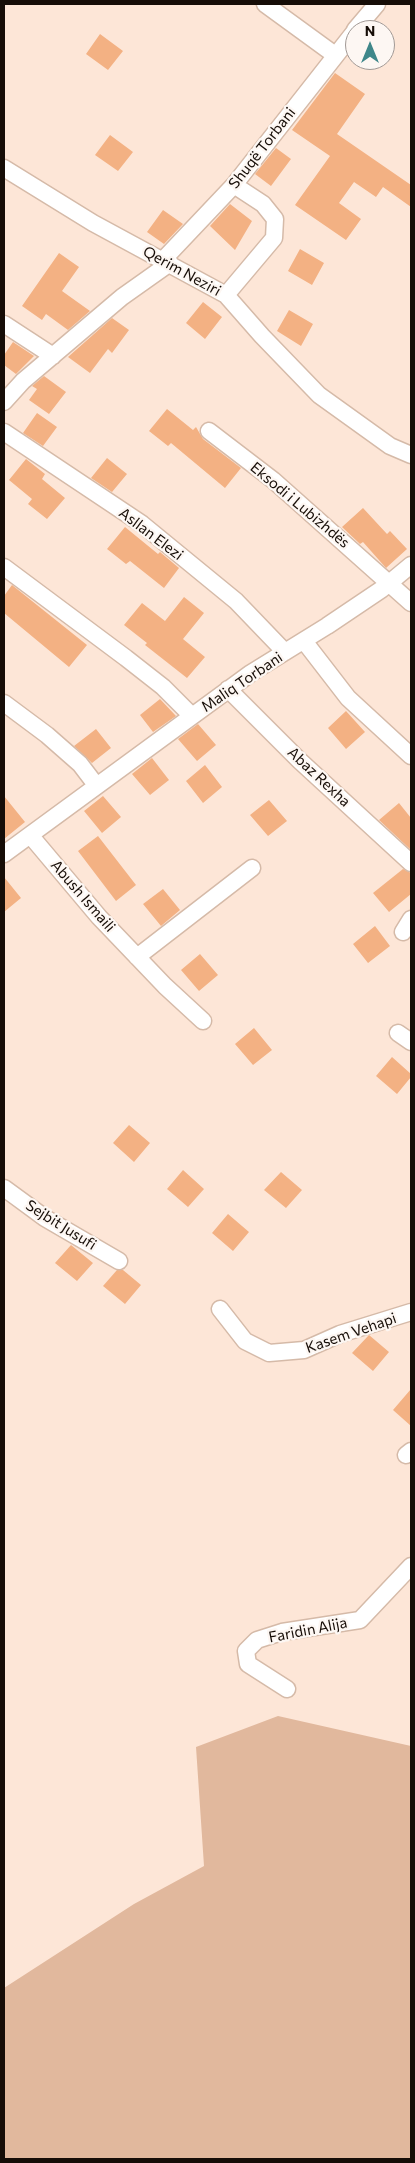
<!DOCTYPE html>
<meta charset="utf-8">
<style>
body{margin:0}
#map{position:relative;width:415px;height:2163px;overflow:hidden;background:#fde6d7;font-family:Commissioner,sans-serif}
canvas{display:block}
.frame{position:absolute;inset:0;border:5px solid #160d07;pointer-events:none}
.north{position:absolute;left:345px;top:20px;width:50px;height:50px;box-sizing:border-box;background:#fdf7f3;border:1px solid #a19995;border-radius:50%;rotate:0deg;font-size:14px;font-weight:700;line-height:20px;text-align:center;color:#160d07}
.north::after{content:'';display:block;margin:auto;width:18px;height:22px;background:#3f878a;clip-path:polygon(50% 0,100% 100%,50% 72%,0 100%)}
</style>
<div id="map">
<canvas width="415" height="2163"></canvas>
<div class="frame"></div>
<div class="north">N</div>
</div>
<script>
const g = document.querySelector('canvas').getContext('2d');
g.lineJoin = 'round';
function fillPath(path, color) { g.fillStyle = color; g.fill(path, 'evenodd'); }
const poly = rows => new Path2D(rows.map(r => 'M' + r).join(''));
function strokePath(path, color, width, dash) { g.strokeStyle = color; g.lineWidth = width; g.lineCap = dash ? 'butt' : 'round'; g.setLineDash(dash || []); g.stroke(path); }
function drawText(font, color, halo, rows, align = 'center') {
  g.font = font + ' Commissioner,sans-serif'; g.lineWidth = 4.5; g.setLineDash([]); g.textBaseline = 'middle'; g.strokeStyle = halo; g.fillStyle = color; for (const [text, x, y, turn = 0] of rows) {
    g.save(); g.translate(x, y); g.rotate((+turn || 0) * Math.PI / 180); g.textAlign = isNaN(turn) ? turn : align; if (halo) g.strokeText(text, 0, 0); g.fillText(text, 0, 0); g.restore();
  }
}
const green = poly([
 [278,1716,411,1746,411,2159,4,2159,4,1988,134,1904,204,1866,196,1747]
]);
const building = poly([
 [100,34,123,51,108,70,86,54],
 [335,73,365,94,337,134,411,185,411,207,383,187,376,197,354,182,339,203,361,219,346,240,295,205,330,156,292,130],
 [110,135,133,152,118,171,95,155],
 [276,148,291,159,271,186,255,174],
 [230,204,252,221,235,250,210,226],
 [163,210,183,224,164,244,147,232],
 [300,249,324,263,312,285,288,271],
 [59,253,79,267,62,291,90,311,68,330,46,314,42,320,22,306],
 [203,302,222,317,205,339,186,323],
 [289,310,313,324,301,346,277,331],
 [112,318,129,330,112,353,108,349,90,373,68,357],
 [13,342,34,356,16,374,4,365,4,355],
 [44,376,66,392,49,414,29,400,37,389,32,386],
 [167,409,193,430,196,427,203,439,241,468,225,488,171,443,168,446,149,431],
 [37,413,57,427,43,446,23,433],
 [107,458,127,474,112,492,91,478],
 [26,459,45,474,42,479,65,498,47,519,28,504,32,499,9,480],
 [363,508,387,534,390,531,407,549,386,568,363,542,360,544,342,527],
 [125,527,158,554,160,552,179,568,164,588,130,561,126,564,107,549],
 [12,585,87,645,69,667,4,613,4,596],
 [184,597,204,613,183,639,205,657,187,678,145,645,147,643,124,625,142,603,165,621],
 [160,699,176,716,153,732,140,715],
 [346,711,365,732,346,749,328,728],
 [198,724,216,745,197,761,178,739],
 [96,729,111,748,92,763,74,746],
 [152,758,169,780,150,795,132,774],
 [205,765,222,787,203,803,186,781],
 [4,796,25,822,4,839],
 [103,796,121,817,102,833,84,811],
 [269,800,287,821,268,836,250,815],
 [399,803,411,818,411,850,379,820],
 [98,836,136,885,116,901,78,851],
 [403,869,411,873,411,894,389,912,373,893],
 [4,877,21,898,4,912],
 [163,889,180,910,161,926,143,904],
 [375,926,390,946,368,963,353,944],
 [200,954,218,975,199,991,181,970],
 [254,1028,272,1050,253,1065,235,1044],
 [392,1057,411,1074,411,1077,397,1094,376,1076],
 [129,1125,150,1143,134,1162,113,1143],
 [183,1170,204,1189,188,1207,167,1189],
 [281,1172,302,1190,286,1208,264,1190],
 [228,1214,249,1232,233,1251,212,1233],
 [71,1245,93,1263,77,1281,55,1263],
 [117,1270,123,1270,141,1285,125,1304,103,1286],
 [369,1335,389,1352,373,1371,352,1353],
 [411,1389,411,1426,393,1410]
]);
const street = poly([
 [265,4,335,55],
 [355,30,377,4],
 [4,168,93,223,226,295,262,336,319,395,390,446,411,455],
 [163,260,234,185,355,31],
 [226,295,274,238,275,219,263,204,234,185],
 [4,324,53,356],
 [4,402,23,381,122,297,170,263],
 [209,431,273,480,411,603],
 [4,432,142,524,236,601,285,652],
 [4,567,126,658,163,687,192,716],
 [304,641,348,698,411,756],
 [228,689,300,761,411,863],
 [4,703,47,735,80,764,96,785],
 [30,835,99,917,165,986,203,1021],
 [4,854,251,673,327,626,382,589,411,565],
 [403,932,411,919],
 [137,957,252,868],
 [398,1033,411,1042],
 [4,1188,45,1218,119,1261],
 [220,1309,245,1341,269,1353,304,1350,340,1334,411,1312],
 [406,1455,411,1451],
 [287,1689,248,1664,246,1651,257,1640,282,1632,360,1620,411,1566]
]);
const streetNames = [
 ["Shuqë Torbani",262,148,-52],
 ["Qerim Neziri",182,271,29],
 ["Eksodi i Lubizhdës",300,505,40],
 ["Asllan Elezi",151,534,37],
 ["Maliq Torbani",242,682,-34],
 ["Abaz Rexha",319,777,43],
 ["Abush Ismaili",83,896,49],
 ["Sejbit Jusufi",61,1225,32],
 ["Kasem Vehapi",351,1333,-19],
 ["Faridin Alija",308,1630,-11]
];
fillPath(green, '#e1b89d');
fillPath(building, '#f3b183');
strokePath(street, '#d5baa8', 19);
strokePath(street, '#fff', 16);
drawText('15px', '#160d07', '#fdf7f3', streetNames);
</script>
